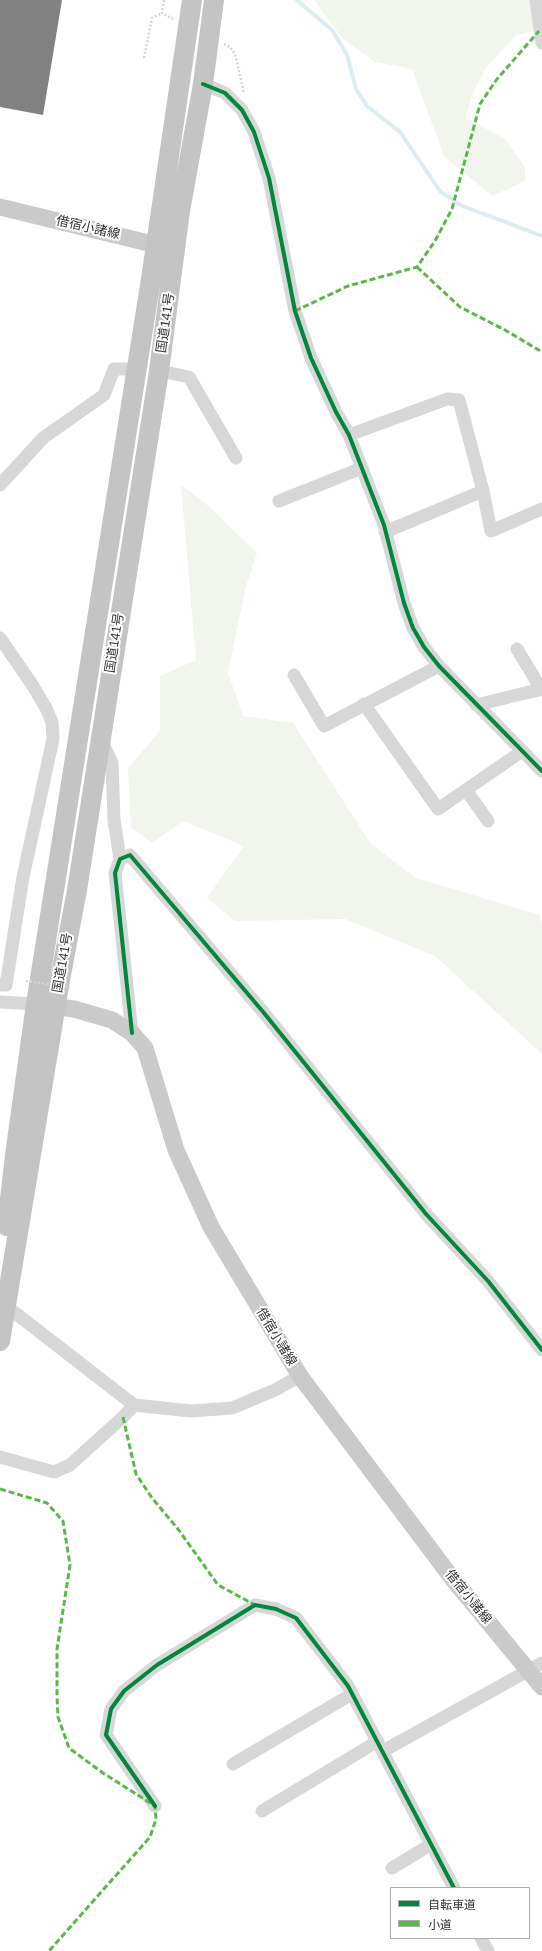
<!DOCTYPE html>
<meta charset="utf-8">
<style>
body{margin:0}
#map{position:relative;width:542px;height:1951px;overflow:hidden;background:#fff;font-family:Arial,"Noto Sans JP",sans-serif}
canvas{display:block}
.legend{position:absolute;left:390px;top:1887px;width:140px;height:52px;box-sizing:border-box;background:#fff;border:1px solid #adadad;margin:0;padding:5px 7px;list-style:none;font-size:12px;color:#333}
.legend li{display:flex;align-items:center;gap:8px;height:20px}
.legend b{width:20px;border:1px solid #adadad}
</style>
<div id="map">
<canvas width="542" height="1951"></canvas>
<ul class="legend">
<li><b style="height:5px;background:#00873e"></b>自転車道</li>
<li><b style="height:5px;background:#58b947"></b>小道</li>
</ul>
</div>
<script>
const g = document.querySelector('canvas').getContext('2d');
g.lineJoin = 'round';
function fillPath(path, color) { g.fillStyle = color; g.fill(path, 'evenodd'); }
const poly = rows => new Path2D(rows.map(r => 'M' + r).join(''));
function strokePath(path, color, width, dash) { g.strokeStyle = color; g.lineWidth = width; g.lineCap = dash ? 'butt' : 'round'; g.setLineDash(dash || []); g.stroke(path); }
function drawText(font, color, halo, rows, align = 'center') {
  g.font = font + ' Arial,"Noto Sans JP",sans-serif'; g.lineWidth = 4; g.setLineDash([]); g.textBaseline = 'middle'; g.strokeStyle = halo; g.fillStyle = color; for (const [text, x, y, turn = 0] of rows) {
    g.save(); g.translate(x, y); g.rotate((+turn || 0) * Math.PI / 180); g.textAlign = isNaN(turn) ? turn : align; if (halo) g.strokeText(text, 0, 0); g.fillText(text, 0, 0); g.restore();
  }
}
const green = poly([
 [314,0,542,0,542,29,515,36,485,69,472,95,466,118,504,138,525,167,525,181,492,196,444,156,412,69,375,62,343,39],
 [181,485,205,503,257,553,246,586,228,673,243,716,293,723,371,844,416,878,540,915,542,928,542,1054,435,956,345,919,235,921,207,898,244,846,183,821,152,843,131,827,128,768,160,731,160,676,196,660]
]);
const stream = poly([
 [297,0,333,31,347,55,356,89,367,106,400,132,440,191,460,205,542,236]
]);
const building = poly([
 [0,0,62,0,43,115,0,107]
]);
const path = poly([
 [164,0,162,13,173,19],
 [224,44,230,47,235,54,244,93],
 [144,58,152,18,162,13]
]);
const minor = poly([
 [536,0,542,43],
 [203,84,225,93,242,110,254,132,269,178,295,311,311,358,336,412,349,435,384,525,404,603,413,628,424,647,439,666,542,771],
 [159,371,189,377,236,458],
 [349,435,447,399,459,400,483,491,385,532],
 [0,485,43,438,104,395,114,369,136,369],
 [483,491,491,531,542,509],
 [279,501,362,468],
 [0,638,33,686,46,708,52,722,53,739,23,877,6,985,0,985],
 [517,649,541,689],
 [294,675,324,726,439,666],
 [364,704,438,809,521,752],
 [476,705,542,689],
 [101,739,112,763,114,820,120,859],
 [466,790,488,821],
 [0,1002,36,1004],
 [132,1033,115,873,120,859,130,855,264,1013,426,1214,488,1281,542,1350],
 [1,1302,134,1405,191,1411,232,1408,275,1390,300,1376],
 [0,1457,54,1472,70,1465,123,1417,134,1405],
 [383,1751,542,1663],
 [233,1764,352,1694],
 [155,1806,106,1735,111,1709,124,1691,157,1665,255,1605,276,1609,296,1618,348,1686,454,1888],
 [262,1811,378,1741],
 [392,1868,430,1845],
 [481,1938,488,1951]
]);
const major = poly([
 [0,207,169,248],
 [43,1005,74,1009,112,1020,132,1033,145,1048,176,1150,211,1227,300,1376,452,1578,542,1687]
]);
const highway = poly([
 [7,1226,15,1155,36,1004,151,279,192,0],
 [0,1341,60,980,77,890,159,371,180,211,203,84,214,0]
]);
const pathBridge = poly([
 [26,981,70,987]
]);
const quiet = poly([
 [417,267,460,307,505,330,542,352],
 [295,311,348,286,417,267,435,241,452,209,480,104,497,79,539,31],
 [123,1417,136,1474,152,1498,178,1529,218,1585,255,1605],
 [0,1489,47,1503,63,1521,70,1565,57,1649,57,1696,58,1717,69,1748,103,1773,155,1806,156,1819,150,1837,49,1951]
]);
const cycleway = poly([
 [203,84,225,93,242,110,254,132,269,178,295,311,311,358,336,412,349,435,384,525,404,603,413,628,424,647,439,666,542,771],
 [132,1033,115,873,120,859,130,855,264,1013,426,1214,488,1281,542,1350],
 [155,1806,106,1735,111,1709,124,1691,157,1665,255,1605,276,1609,296,1618,348,1686,454,1888]
]);
const streetNames = [
 ["借宿小諸線",88,228,13],
 ["国道141号",166,323,-82],
 ["国道141号",115,643,-81],
 ["国道141号",63,963,-80],
 ["借宿小諸線",276,1337,59],
 ["借宿小諸線",468,1597,51]
];
fillPath(green, '#f1f5ed');
strokePath(stream, '#ddebf3', 4);
fillPath(building, '#818181');
strokePath(path, '#d6d6d6', 2.5, [2, 2]);
strokePath(minor, '#d7d7d7', 13);
strokePath(major, '#cacaca', 17);
strokePath(highway, '#c4c4c4', 20);
strokePath(pathBridge, '#d6d6d6', 2.5, [2, 2]);
strokePath(quiet, '#58b947', 3, [6, 3]);
strokePath(cycleway, '#00873e', 4);
drawText('13px', '#333', '#fff', streetNames);
</script>
